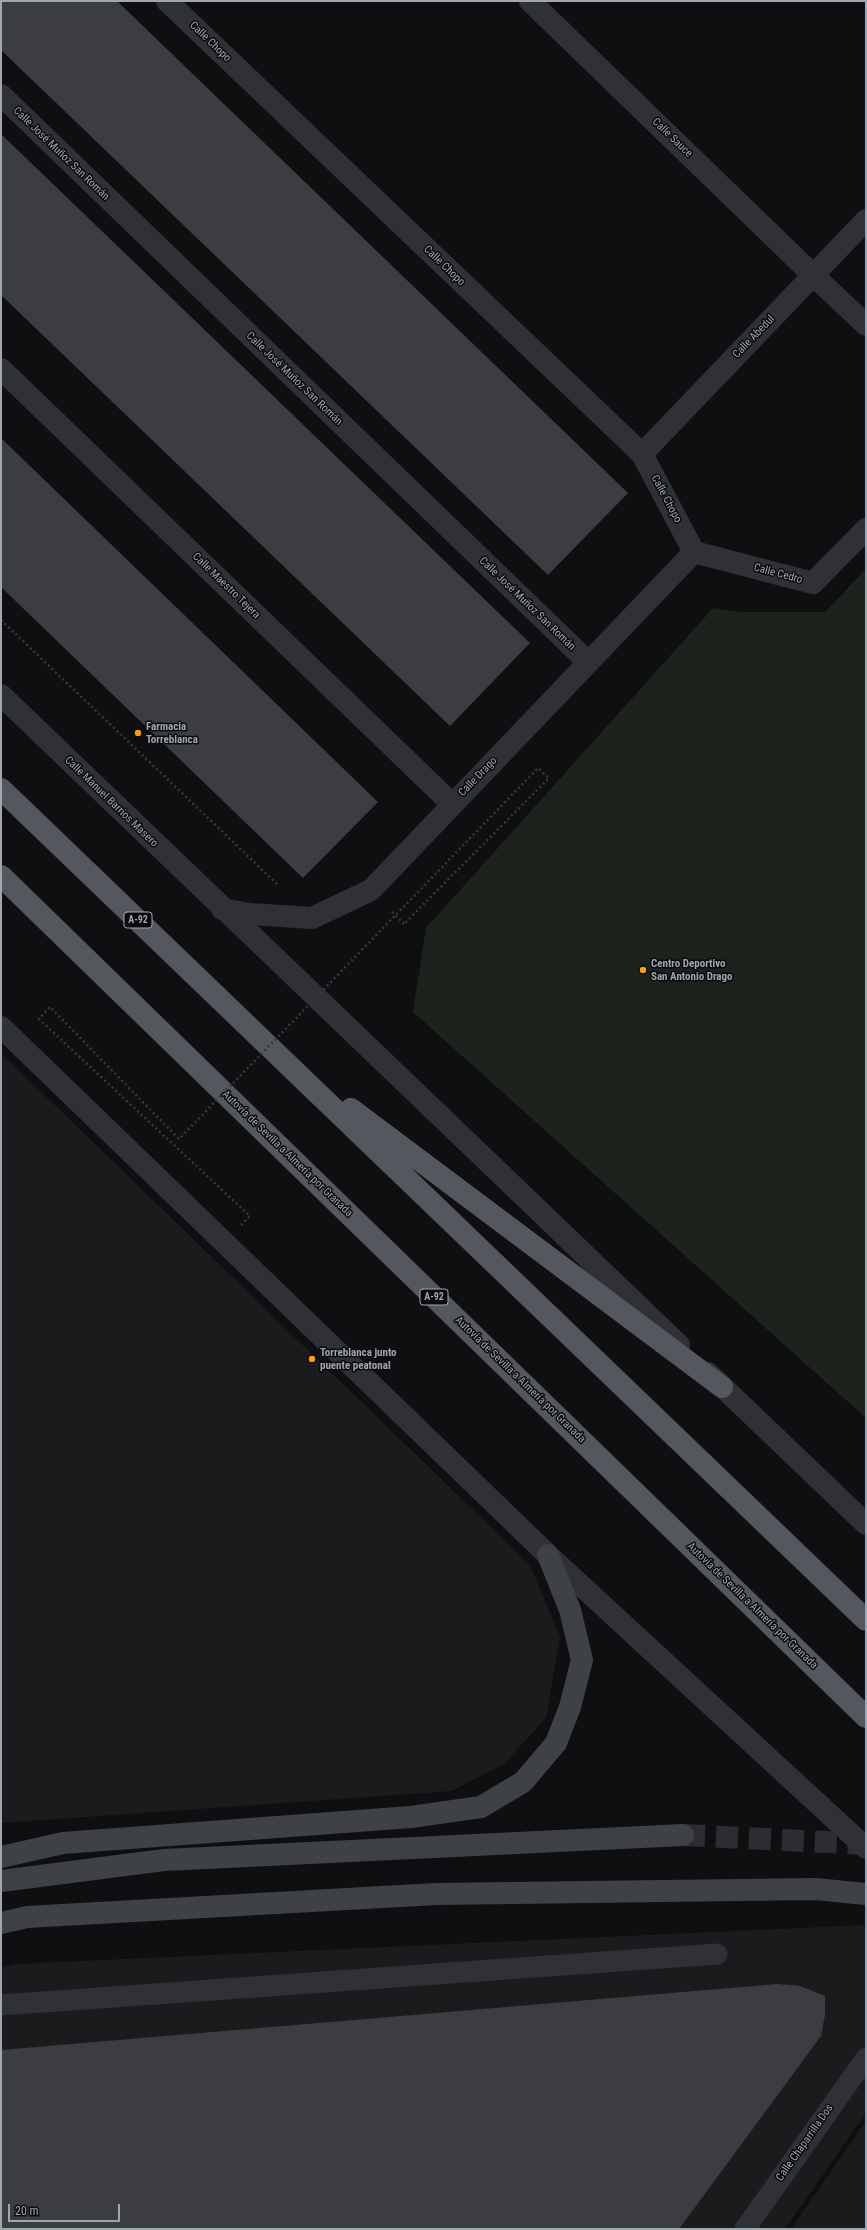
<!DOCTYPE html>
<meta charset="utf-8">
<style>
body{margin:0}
#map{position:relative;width:867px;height:2230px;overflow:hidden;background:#0f0f11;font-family:"Roboto Condensed",sans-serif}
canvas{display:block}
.frame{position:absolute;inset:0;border:2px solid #9fa7b3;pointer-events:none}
.scale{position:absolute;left:8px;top:2204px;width:112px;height:18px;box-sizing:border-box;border:2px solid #9fa7b3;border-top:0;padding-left:5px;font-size:12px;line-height:14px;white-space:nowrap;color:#9fa7b3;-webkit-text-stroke:3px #0a0a0b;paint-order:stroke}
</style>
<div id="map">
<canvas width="867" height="2230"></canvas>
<div class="frame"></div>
<div class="scale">20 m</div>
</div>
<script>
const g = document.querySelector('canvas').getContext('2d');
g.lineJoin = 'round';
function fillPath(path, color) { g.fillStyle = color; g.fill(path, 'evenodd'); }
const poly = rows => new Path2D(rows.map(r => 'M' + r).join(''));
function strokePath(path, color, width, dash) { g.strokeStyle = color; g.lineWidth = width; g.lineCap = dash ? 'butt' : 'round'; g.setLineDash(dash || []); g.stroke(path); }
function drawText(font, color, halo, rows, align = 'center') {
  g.font = font + ' "Roboto Condensed",sans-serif'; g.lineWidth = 3; g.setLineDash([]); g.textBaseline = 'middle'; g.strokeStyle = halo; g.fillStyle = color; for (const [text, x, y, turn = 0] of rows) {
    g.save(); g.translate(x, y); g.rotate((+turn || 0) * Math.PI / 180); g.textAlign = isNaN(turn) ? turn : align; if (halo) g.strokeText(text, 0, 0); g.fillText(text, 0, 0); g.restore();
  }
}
const built = poly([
 [1,1053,530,1565,560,1637,546,1718,504,1764,452,1791,1,1823],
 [866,1925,866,2113,785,2229,1,2229,1,1968,16,1964],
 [866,2121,866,2229,791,2229]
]);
const green = poly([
 [866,569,866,1418,413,1012,426,928,713,608,742,612,825,612]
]);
const building = poly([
 [1,1,117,1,628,493,548,575,1,50],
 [1,134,530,643,450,726,1,295],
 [1,438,378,802,303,878,1,587],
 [777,1984,800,1986,825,1996,825,2015,821,2036,679,2229,1,2229,1,2050]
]);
const secondaryTunnel = poly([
 [683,1835,866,1844]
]);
const path = poly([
 [1,620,277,884],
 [392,912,404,924]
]);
const service = poly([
 [1,2005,717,1954],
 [745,2229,866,2058]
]);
const pedestrian = poly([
 [530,1,813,275],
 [1,95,588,662]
]);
const minor = poly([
 [167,1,642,454,694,552],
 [813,275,866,325],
 [1,369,452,804],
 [642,454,866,220],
 [694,552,813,583,866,529],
 [222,909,250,914,312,918,371,890,694,552]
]);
const tertiary = poly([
 [1,695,679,1345],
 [1,1027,548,1555,866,1848],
 [708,1373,866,1524]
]);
const secondary = poly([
 [1,1857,63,1843,411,1817,481,1807,523,1782,556,1743,570,1707,582,1660,570,1610,548,1555],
 [1,1881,164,1860,683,1835],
 [1,1923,27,1917,436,1894,815,1889,866,1894]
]);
const trunk = poly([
 [1,789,866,1620],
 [1,876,866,1717],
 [351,1109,722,1387]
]);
const pathBridge = poly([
 [241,1225,250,1216,39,1019,50,1007,179,1139,538,768,549,778,404,924]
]);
const markers = [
 [138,733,4,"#fd9c1b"],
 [643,970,4,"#fd9c1b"],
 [312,1359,4,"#fd9c1b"]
];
const shields = [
 [138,920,28],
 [434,1297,28]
];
const shieldNames = [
 ["A-92",138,920],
 ["A-92",434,1297]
];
const streetNames = [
 ["Calle Chopo",210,42,44],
 ["Calle Sauce",672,138,44],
 ["Calle José Muñoz San Román",61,154,44],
 ["Calle Chopo",444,266,44],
 ["Calle Abedul",754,337,-46],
 ["Calle José Muñoz San Román",294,379,44],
 ["Calle Chopo",666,499,62],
 ["Calle Cedro",778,574,15],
 ["Calle Maestro Tejera",226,586,44],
 ["Calle José Muñoz San Román",527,604,44],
 ["Calle Drago",478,777,-46],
 ["Calle Manuel Barrios Masero",111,802,44],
 ["Autovía de Sevilla a Almería por Granada",287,1154,44],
 ["Autovía de Sevilla a Almería por Granada",520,1380,44],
 ["Autovía de Sevilla a Almería por Granada",752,1606,44],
 ["Calle Chaparrilla Dos",805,2143,-55]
];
const poiNames = [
 ["Farmacia",146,727],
 ["Torreblanca",146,740],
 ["Centro Deportivo",651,964],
 ["San Antonio Drago",651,977],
 ["Torreblanca junto",320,1353],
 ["puente peatonal",320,1366]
];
fillPath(built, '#1b1b1e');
fillPath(green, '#1b231c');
fillPath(building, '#3b3d41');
strokePath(secondaryTunnel, '#2c2d31', 22, [22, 11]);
strokePath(path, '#36383d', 2.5, [2, 3]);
strokePath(service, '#303136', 21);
strokePath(pedestrian, '#303136', 22);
strokePath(minor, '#303136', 22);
strokePath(tertiary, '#303136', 22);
strokePath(secondary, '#3e4146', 22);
strokePath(trunk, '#54585e', 22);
strokePath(pathBridge, '#36383d', 2.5, [2, 3]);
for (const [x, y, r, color] of markers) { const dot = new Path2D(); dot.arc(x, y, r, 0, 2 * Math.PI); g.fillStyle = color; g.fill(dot); strokePath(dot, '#0a0a0b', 1.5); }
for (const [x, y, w] of shields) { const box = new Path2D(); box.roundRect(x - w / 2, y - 8, w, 16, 3); g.fillStyle = '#0a0a0b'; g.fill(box); strokePath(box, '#9fa7b3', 1); }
drawText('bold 10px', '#9fa7b3', null, shieldNames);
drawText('11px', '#9fa7b3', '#0a0a0b', streetNames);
drawText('bold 11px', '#9fa7b3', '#0a0a0b', poiNames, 'left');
</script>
